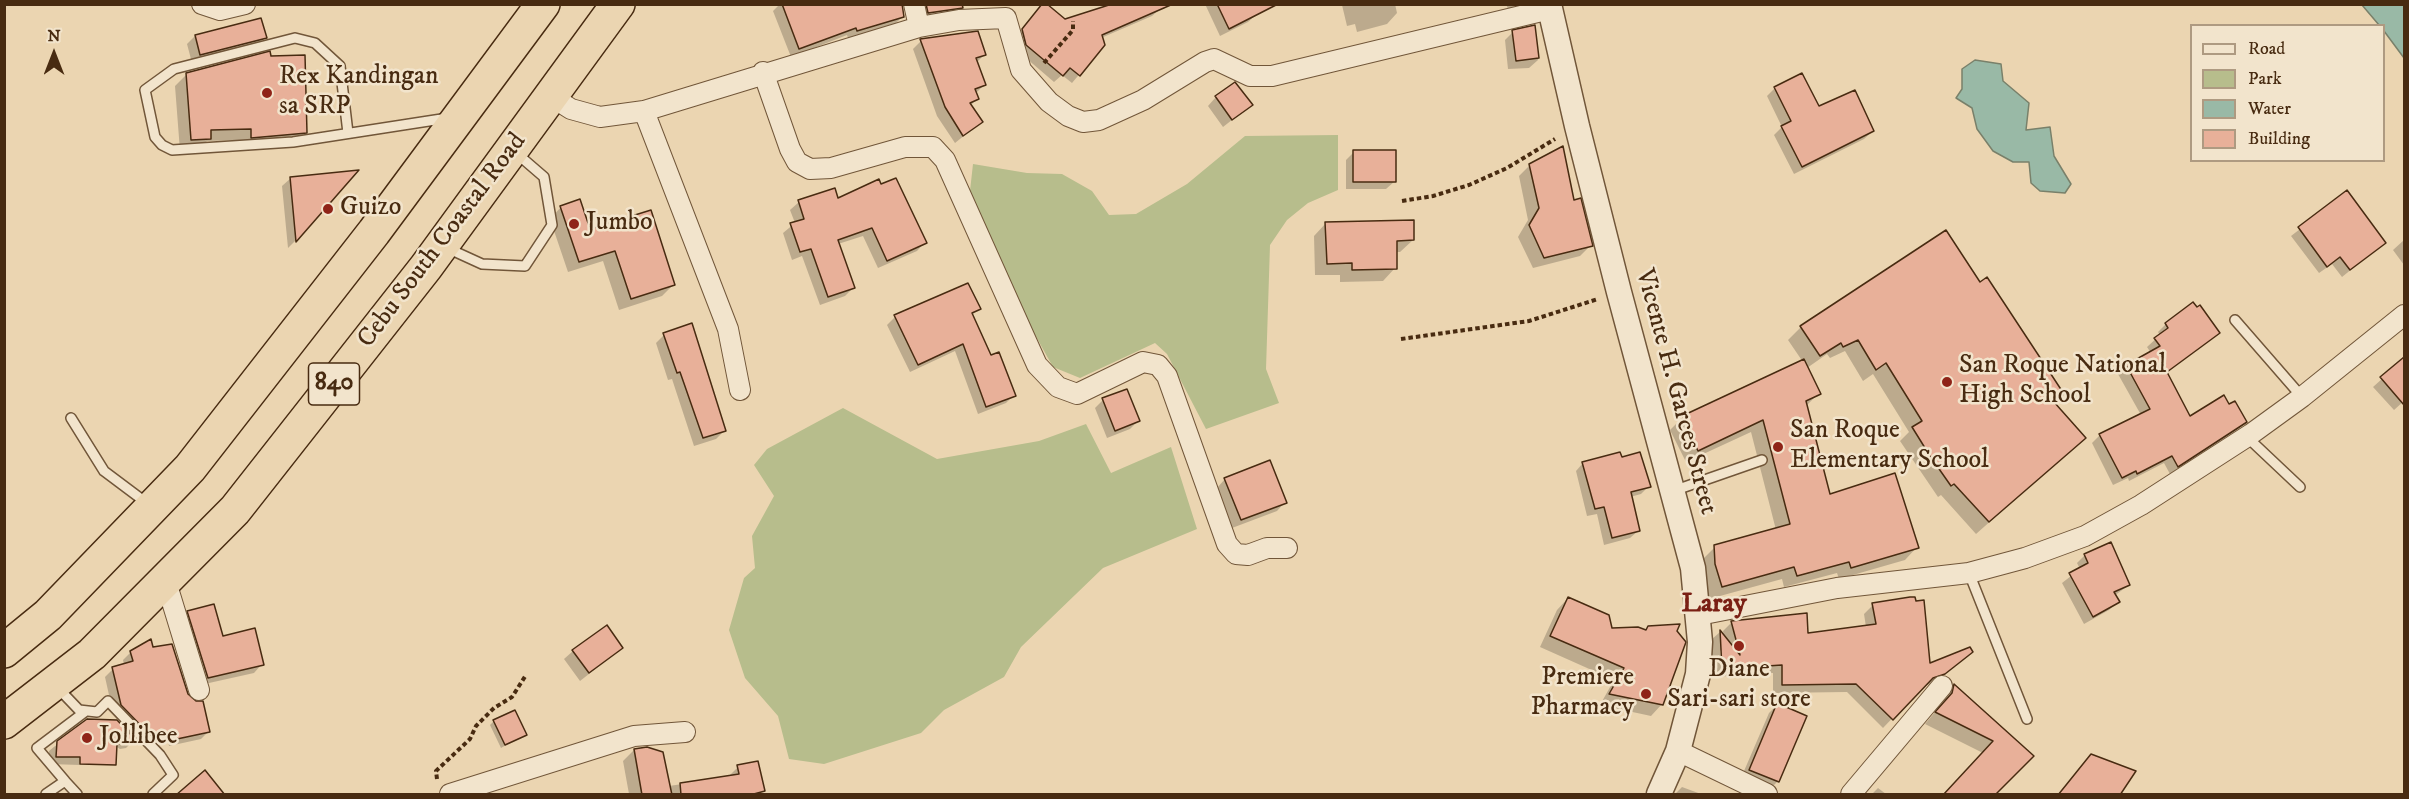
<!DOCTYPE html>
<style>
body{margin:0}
#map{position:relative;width:2409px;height:799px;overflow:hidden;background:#ebd5b1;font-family:"IM FELL DW Pica",serif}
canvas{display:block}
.frame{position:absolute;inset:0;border:6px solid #482b11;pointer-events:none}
.legend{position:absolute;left:2190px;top:24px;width:195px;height:138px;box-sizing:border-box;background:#f2e4cc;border:2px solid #ae9a81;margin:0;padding:8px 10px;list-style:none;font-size:18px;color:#482b11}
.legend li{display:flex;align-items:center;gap:12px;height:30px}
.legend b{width:30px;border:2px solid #ae9a81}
.north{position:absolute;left:24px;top:24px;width:60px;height:60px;-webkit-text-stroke:4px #f2e4cc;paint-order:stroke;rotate:0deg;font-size:16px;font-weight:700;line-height:24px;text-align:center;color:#482b11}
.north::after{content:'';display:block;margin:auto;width:21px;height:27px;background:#482b11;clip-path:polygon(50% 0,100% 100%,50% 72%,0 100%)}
</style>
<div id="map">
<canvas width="2409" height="799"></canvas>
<div class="frame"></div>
<ul class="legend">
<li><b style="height:8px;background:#f2e4cc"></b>Road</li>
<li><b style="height:16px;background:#b7bd8c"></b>Park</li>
<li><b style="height:16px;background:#99b9a6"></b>Water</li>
<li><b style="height:16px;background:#e8b099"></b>Building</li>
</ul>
<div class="north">N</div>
</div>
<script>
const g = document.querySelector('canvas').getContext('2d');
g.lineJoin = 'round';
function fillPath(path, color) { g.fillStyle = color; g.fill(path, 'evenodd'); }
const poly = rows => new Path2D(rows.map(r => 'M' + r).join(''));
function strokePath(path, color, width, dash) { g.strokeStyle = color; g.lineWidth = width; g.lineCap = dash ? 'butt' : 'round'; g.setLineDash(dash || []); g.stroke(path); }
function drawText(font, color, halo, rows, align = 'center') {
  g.font = font + ' "IM FELL DW Pica",serif'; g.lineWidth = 5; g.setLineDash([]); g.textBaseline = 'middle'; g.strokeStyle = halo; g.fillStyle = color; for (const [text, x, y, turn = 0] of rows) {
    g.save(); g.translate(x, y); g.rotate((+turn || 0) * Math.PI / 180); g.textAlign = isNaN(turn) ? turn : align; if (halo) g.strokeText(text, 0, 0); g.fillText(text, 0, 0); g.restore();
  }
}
const green = poly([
 [1338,135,1338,190,1308,203,1287,220,1270,245,1266,369,1279,403,1206,429,1167,354,1155,343,1080,378,1053,367,1029,324,970,191,973,164,1027,173,1062,174,1092,191,1109,215,1136,214,1187,184,1245,136],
 [843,408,937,459,1039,441,1086,424,1111,473,1171,447,1197,529,1103,568,1021,647,1004,677,944,710,921,733,824,764,789,759,778,716,745,678,729,630,744,578,755,568,752,536,774,496,754,465,767,449]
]);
const water = poly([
 [2362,5,2404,5,2404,58,2384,31,2384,26,2379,25,2362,5],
 [1975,60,2001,64,2003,81,2029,103,2026,130,2050,127,2054,156,2071,184,2065,193,2040,191,2031,183,2029,162,2013,162,1993,151,1977,129,1972,108,1956,98,1962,89,1962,69,1975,60]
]);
const shadow = poly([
 [780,4,901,4,903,16,894,25,848,38,847,35,791,57,773,11],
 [915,4,960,4,961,7,953,16,920,21],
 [1205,4,1252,4,1257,14,1248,22,1220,36],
 [1395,4,1397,13,1387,24,1357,32,1355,24,1347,26,1342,5],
 [1506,4,1525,4,1508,9],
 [1160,9,1152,16,1101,38,1104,45,1072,83,1062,75,1054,82,1019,52,1015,38,1035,14,1064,21],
 [1534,27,1538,60,1529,68,1508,69,1505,40,1513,32],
 [195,36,265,38,256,46,192,63,187,44],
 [921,41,985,54,976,63,984,85,975,94,978,98,970,106,981,122,955,143,937,116,913,49],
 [187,74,306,132,294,144,240,149,239,140,207,141,198,150,180,151,175,86],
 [1775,88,1818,108,1873,131,1864,139,1794,174,1774,135,1782,127,1767,96],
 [1216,97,1251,105,1223,127,1208,106],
 [1354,152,1395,181,1386,189,1346,189,1346,160],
 [1530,165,1573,202,1591,245,1580,256,1533,268,1518,237,1528,220,1519,176],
 [355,172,295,241,288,248,282,186,291,178],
 [2347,193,2384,243,2342,277,2332,264,2319,273,2291,236],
 [837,200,925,242,917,251,878,268,863,236,838,244,854,287,845,296,820,305,802,256,792,260,783,233,795,223,790,210,799,202],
 [561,207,589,231,673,285,662,296,619,310,603,261,568,272,550,219],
 [1326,223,1413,240,1400,252,1395,252,1395,268,1383,281,1340,282,1340,275,1315,275,1314,236],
 [1945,232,1979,284,2062,394,2053,403,2071,450,1976,534,1941,495,1938,497,1900,441,1909,432,1873,374,1863,381,1845,351,1830,358,1827,354,1807,368,1819,393,1806,406,1829,496,1917,547,1905,560,1839,579,1837,573,1784,587,1782,579,1709,599,1702,560,1715,547,1776,530,1751,432,1686,462,1670,430,1683,417,1803,362,1788,340,1801,327],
 [2404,240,2404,265,2393,250],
 [979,308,971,316,990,357,1014,395,1006,403,978,414,955,351,910,372,887,325,895,317],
 [2166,324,2218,333,2166,373,2190,418,2229,406,2245,422,2237,430,2170,474,2164,463,2129,481,2128,478,2113,485,2092,443,2100,435,2141,415,2118,374,2127,366,2151,353,2147,347,2160,335,2158,332],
 [664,335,725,430,716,439,694,446,672,379,668,380,656,343],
 [2404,359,2404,401,2394,410,2373,387],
 [1103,400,1138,421,1130,429,1107,438,1095,408],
 [1620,459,1649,486,1641,494,1630,497,1638,531,1630,538,1604,545,1597,514,1587,516,1576,471,1583,463],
 [1225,479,1285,502,1277,511,1232,528,1217,488],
 [2085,555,2129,585,2114,596,2118,602,2109,610,2084,624,2062,583,2080,569,2077,563],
 [1568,598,1610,630,1662,704,1651,716,1600,705,1614,680,1540,647,1557,610],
 [1873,605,1929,666,1971,652,1934,683,1923,686,1883,728,1847,692,1773,693,1773,673,1714,677,1711,640,1720,632,1724,637,1723,631,1732,622,1806,634,1866,627,1864,614],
 [1720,650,1723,653,1725,676,1722,676],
 [188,612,222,638,262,664,254,673,200,685,180,620],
 [622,648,580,681,564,659,573,651],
 [152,649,186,694,209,731,201,739,169,746,168,740,144,744,113,713,105,677,113,669,124,665,123,660,131,652],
 [1954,686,2032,756,1983,753,1925,724,1940,706,1942,697],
 [1777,705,1778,781,1769,790,1741,778,1769,713],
 [87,720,116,722,134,740,126,748,120,749,104,738,80,765,49,764,49,751],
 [494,721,525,734,501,748,490,725],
 [634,750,669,786,728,777,738,767,763,791,759,794,629,794,623,761],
 [1682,787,1701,794,1675,794],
 [1878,788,1886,794,1872,794]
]);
const building = poly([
 [782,4,902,4,904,17,857,31,856,28,799,49,782,4],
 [926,4,962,4,963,8,928,13,926,4],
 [1042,4,1047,4,1065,19,1112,4,1173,4,1102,35,1105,45,1080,76,1070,68,1063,76,1026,45,1022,29,1042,4],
 [1217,4,1278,4,1229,29,1217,4],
 [261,18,267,38,200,55,195,35,261,18],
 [1535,25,1539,58,1516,61,1512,30,1535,25],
 [978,31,986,55,976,58,986,85,975,89,979,99,970,103,983,122,963,136,945,107,920,39,978,31],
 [270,51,271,56,305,55,307,133,251,138,251,129,211,130,211,139,191,140,186,73,270,51],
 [1802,73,1819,106,1855,90,1874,131,1802,167,1781,126,1791,121,1774,87,1802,73],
 [1235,82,1253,105,1232,120,1215,96,1235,82],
 [1563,146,1574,200,1581,198,1593,246,1544,258,1529,225,1539,208,1529,164,1563,146],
 [1353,150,1396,150,1396,182,1353,182,1353,150],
 [359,170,296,242,290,177,359,170],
 [896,178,927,243,887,261,872,228,838,240,855,288,828,297,811,249,800,252,790,223,804,219,798,200,835,188,838,198,879,179,881,184,896,178],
 [2347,190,2386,243,2350,270,2340,257,2327,267,2298,227,2347,190],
 [580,199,590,229,651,210,675,285,631,299,615,251,579,262,560,206,580,199],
 [1414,220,1414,240,1397,241,1397,269,1352,270,1352,263,1327,264,1325,222,1414,220],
 [1946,230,1980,282,1987,277,2064,394,2054,402,2086,438,1989,522,1954,484,1951,486,1930,456,1912,427,1922,421,1886,363,1876,370,1858,340,1843,347,1841,343,1820,356,1800,326,1946,230],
 [968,283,981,309,972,313,991,355,999,352,1016,396,986,407,963,344,918,365,894,315,968,283],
 [2193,302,2197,307,2200,305,2220,333,2167,372,2190,416,2224,395,2229,404,2235,401,2247,422,2178,467,2172,456,2137,474,2136,471,2122,478,2099,434,2150,409,2126,365,2160,346,2154,338,2168,328,2165,323,2193,302],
 [692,323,726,431,703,438,680,372,677,373,663,333,692,323],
 [2404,357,2404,405,2380,377,2404,357],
 [1804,359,1821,394,1806,401,1830,494,1895,473,1919,548,1851,568,1849,562,1797,576,1794,567,1722,587,1715,564,1714,545,1790,524,1763,420,1698,451,1682,416,1804,359],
 [1127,389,1140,421,1115,431,1102,398,1127,389],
 [1620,452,1622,457,1640,452,1651,487,1631,492,1640,531,1612,538,1604,507,1595,509,1582,462,1620,452],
 [1270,460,1287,503,1241,520,1224,478,1270,460],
 [2111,542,2130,585,2114,592,2120,602,2093,617,2069,573,2088,563,2084,554,2111,542],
 [1568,597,1609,615,1612,628,1638,627,1646,630,1648,626,1680,624,1677,631,1686,642,1663,705,1609,694,1624,668,1550,636,1568,597],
 [1910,597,1915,597,1916,601,1924,600,1930,663,1970,647,1973,652,1945,674,1933,678,1893,720,1856,684,1782,685,1782,665,1722,669,1720,630,1740,655,1731,621,1807,613,1808,633,1876,624,1872,603,1910,597],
 [214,604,223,636,255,628,264,665,208,678,187,611,214,604],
 [607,625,623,648,589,673,572,650,607,625],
 [151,639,153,647,172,644,188,694,196,701,203,701,210,732,177,739,175,733,152,737,121,705,112,667,133,661,130,651,151,639],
 [1954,684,2034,756,1995,795,1943,795,1993,741,1935,712,1952,693,1954,684],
 [1777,703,1807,716,1779,782,1749,770,1777,703],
 [515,710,527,735,505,745,493,720,515,710],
 [87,719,117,720,136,740,117,744,116,765,80,764,80,757,56,757,57,741,87,719],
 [647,747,663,752,672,795,642,795,634,749,647,747],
 [2091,754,2136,771,2120,795,2058,795,2091,754],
 [758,761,765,791,750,795,681,795,680,783,739,774,737,765,758,761],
 [205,770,225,795,176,795,205,770]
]);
const path = poly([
 [1044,63,1073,30,1073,21],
 [1402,201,1433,196,1469,185,1507,168,1555,139],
 [1401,339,1529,321,1598,299],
 [437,779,436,771,470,739,476,726,494,708,512,697,526,675]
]);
const service = poly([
 [348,133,340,66,315,43,295,38,174,69,145,90,155,137,162,145,172,150,293,142,448,118],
 [447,248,482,264,525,266,552,225,544,177,515,152],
 [2235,320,2302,397],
 [71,418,104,471,148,504],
 [2247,437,2300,487],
 [1673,491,1762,460],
 [1969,573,2027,719],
 [57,687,79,710,97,712,108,701,160,755,173,775,153,794],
 [65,781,37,748,86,711],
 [46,794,65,781,77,794]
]);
const minor = poly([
 [202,4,220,10,245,4],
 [914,4,919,27],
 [763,72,790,149,797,162,810,169,831,168,905,147,933,147,945,160,1037,365,1058,387,1077,394,1143,362,1158,365,1167,376,1227,544,1236,554,1248,555,1267,548,1287,548],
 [552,97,571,109,600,117,644,111,919,27,959,20,1006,18,1021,70,1049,102,1068,116,1083,122,1099,120,1143,100,1205,62,1214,59,1250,76,1272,76,1550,9],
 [644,111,728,329,740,390],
 [166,582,199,690],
 [1699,615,1837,588,1969,573,2025,558,2085,536,2141,505,2251,434,2302,397,2404,315],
 [1678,751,1767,794],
 [450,794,634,736,685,732],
 [1851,794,1942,686]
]);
const tertiary = poly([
 [1549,4,1577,126,1619,292,1693,568,1700,642,1698,674,1678,751,1659,794]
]);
const trunk = poly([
 [4,651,48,615,190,468,374,232,543,4],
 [4,722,92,654,235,510,426,267,618,4]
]);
const markers = [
 [267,93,6,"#8f2418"],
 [328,209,6,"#8f2418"],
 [574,224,6,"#8f2418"],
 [1947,382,6,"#8f2418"],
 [1778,447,6,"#8f2418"],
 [1739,646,6,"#8f2418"],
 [1646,694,6,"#8f2418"],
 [87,738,6,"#8f2418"]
];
const shields = [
 [334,384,51]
];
const shieldNames = [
 ["840",334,384]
];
const poiNames = [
 ["Rex Kandingan",279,78],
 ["sa SRP",279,108],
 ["Guizo",340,209],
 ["Jumbo",586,224],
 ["San Roque National",1959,367],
 ["High School",1959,397],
 ["San Roque",1790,432],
 ["Elementary School",1790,462],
 ["Diane",1739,671,"center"],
 ["Sari-sari store",1739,701,"center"],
 ["Premiere",1634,679,"right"],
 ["Pharmacy",1634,709,"right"],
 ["Jollibee",99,738]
];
const streetNames = [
 ["Cebu South Coastal Road",443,241,-53],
 ["Vicente H. Garces Street",1675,392,75]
];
const neighbourhoodNames = [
 ["Laray",1714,605]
];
fillPath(green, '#b7bd8c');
fillPath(water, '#99b9a6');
strokePath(water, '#79806a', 1.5);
fillPath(shadow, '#0003');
fillPath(building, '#e8b099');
strokePath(building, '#482b11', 1.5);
strokePath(service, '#715639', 12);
strokePath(minor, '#715639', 22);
strokePath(tertiary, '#715639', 27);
strokePath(trunk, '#482b11', 36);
strokePath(path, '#482b11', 4, [4.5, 3]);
strokePath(service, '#f2e4cc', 9);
strokePath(minor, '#f2e4cc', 20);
strokePath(tertiary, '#f2e4cc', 24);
strokePath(trunk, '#ebd5b1', 33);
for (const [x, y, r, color] of markers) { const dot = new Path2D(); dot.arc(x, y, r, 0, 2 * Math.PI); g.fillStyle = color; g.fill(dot); strokePath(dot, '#f2e4cc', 2); }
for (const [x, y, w] of shields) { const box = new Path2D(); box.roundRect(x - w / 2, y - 21, w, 42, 4.5); g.fillStyle = '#f2e4cc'; g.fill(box); strokePath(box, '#482b11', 1.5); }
drawText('bold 24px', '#482b11', null, shieldNames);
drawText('26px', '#482b11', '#f2e4cc', poiNames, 'left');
drawText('26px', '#482b11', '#f2e4cc', streetNames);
drawText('bold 27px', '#7a1f14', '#f2e4cc', neighbourhoodNames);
</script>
